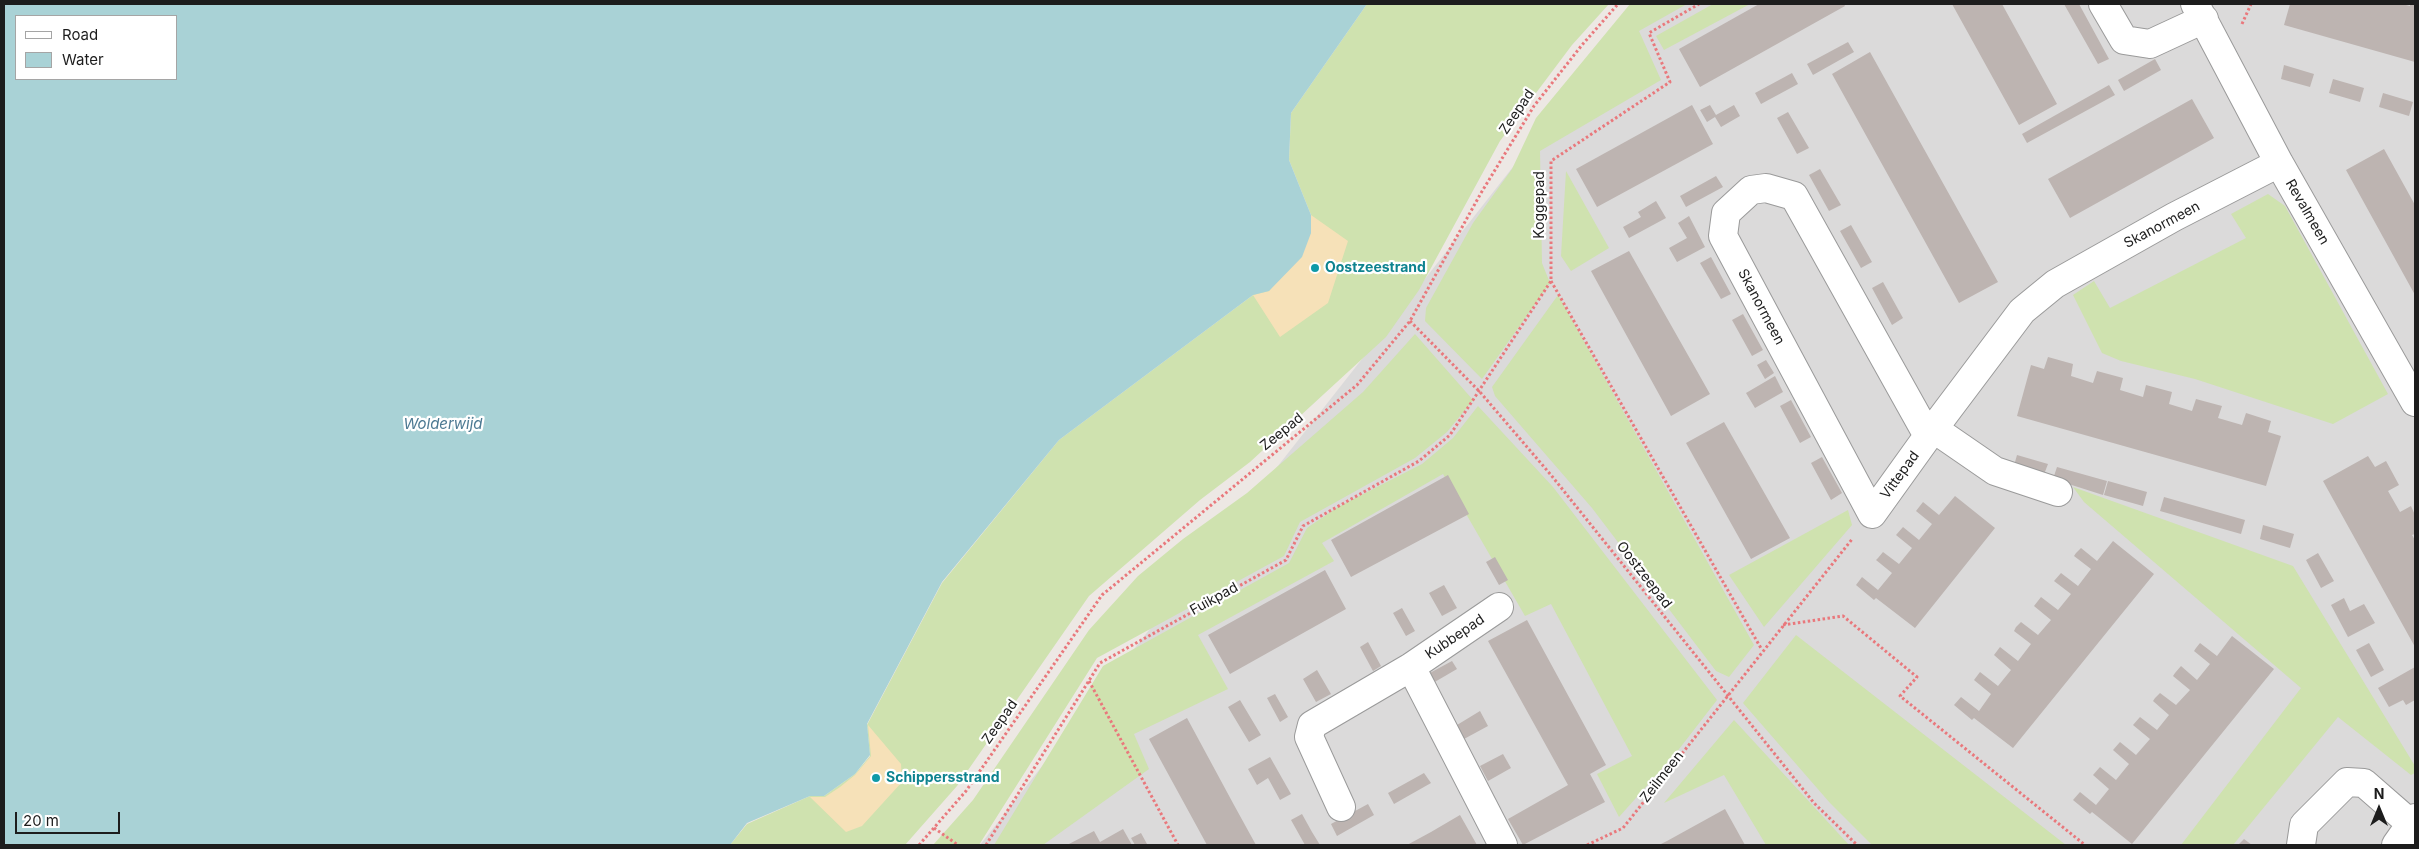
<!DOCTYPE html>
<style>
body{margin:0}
#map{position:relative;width:2419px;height:849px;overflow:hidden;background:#ede8e4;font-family:Inter,sans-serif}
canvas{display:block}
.frame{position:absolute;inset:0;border:5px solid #1d1d1d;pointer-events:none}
.legend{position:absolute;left:15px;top:15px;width:162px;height:65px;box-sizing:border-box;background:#fff;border:1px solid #a5a5a5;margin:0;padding:6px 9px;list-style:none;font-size:15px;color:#1d1d1d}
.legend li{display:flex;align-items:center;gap:10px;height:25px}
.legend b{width:25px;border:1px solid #a5a5a5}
.north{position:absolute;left:2354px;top:784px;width:50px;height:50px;-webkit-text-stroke:4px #fff;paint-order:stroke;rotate:0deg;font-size:14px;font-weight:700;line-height:20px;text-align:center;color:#1d1d1d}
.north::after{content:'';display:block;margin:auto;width:18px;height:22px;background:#1d1d1d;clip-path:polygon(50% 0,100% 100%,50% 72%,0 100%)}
.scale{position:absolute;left:15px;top:812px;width:105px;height:22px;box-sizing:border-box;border:2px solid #1d1d1d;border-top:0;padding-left:6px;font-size:15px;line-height:18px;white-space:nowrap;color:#1d1d1d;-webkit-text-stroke:4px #fff;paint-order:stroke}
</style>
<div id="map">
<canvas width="2419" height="849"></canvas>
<div class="frame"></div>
<ul class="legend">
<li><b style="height:6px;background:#fff"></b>Road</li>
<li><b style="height:14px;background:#a9d2d6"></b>Water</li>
</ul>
<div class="north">N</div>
<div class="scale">20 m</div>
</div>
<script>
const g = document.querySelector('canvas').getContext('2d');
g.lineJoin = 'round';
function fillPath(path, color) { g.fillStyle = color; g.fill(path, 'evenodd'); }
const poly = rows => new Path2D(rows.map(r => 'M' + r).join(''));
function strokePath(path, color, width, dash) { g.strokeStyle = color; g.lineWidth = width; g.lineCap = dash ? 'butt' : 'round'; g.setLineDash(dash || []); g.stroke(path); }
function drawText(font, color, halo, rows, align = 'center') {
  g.font = font + ' Inter,sans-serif'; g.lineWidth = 4.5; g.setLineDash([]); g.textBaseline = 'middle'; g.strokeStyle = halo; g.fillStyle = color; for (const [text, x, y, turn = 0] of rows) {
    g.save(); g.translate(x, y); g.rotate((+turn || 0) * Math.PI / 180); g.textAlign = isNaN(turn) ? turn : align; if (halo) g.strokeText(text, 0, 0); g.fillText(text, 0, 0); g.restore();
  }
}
const residential = poly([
 [1641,4,2415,4,2415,845,980,845]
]);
const grass = poly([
 [1367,4,1609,4,1572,45,1500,141,1419,290,1386,337,1250,462,1200,500,1089,596,957,786,905,845,730,845,747,824,810,796,824,796,855,774,870,756,867,725,942,583,1059,440,1253,295,1311,215,1289,160,1291,113],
 [1630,4,1687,4,1639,31,1661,80,1540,151,1542,263,1550,283,1482,379,1425,321,1426,308,1473,223,1512,169,1536,118],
 [1713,4,1750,4,1664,50,1656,36],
 [1566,171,1609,248,1571,271,1561,256],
 [2268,194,2285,206,2388,394,2333,424,2195,379,2121,361,2102,353,2073,295,2094,281,2110,308,2246,238,2231,214],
 [1558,295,1754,645,1729,677,1716,671,1592,508,1495,396,1492,387],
 [1415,334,1473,400,1447,432,1415,458,1300,522,1284,556,1097,658,979,845,933,845,973,800,1089,630,1138,576,1183,539,1247,493,1363,392],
 [1478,406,1553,487,1717,700,1676,753,1619,817,1597,774,1632,756,1551,604,1525,616,1443,474,1322,543,1334,561,1198,635,1228,689,1134,734,1149,769,1043,845,994,845,1103,666,1289,563,1307,528,1338,507,1422,464,1453,438],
 [2073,487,2293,566,2415,766,2415,773,2411,775,2338,717,2233,845,2181,845,2301,688,2084,502],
 [1848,510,1852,525,1764,627,1729,575],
 [1796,635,2066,845,1872,845,1830,803,1743,703],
 [1734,720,1849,845,1766,845,1724,775,1664,803]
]);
const sand = poly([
 [1311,215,1348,241,1328,303,1280,337,1253,295,1269,291,1311,233],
 [868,725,901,764,902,782,862,826,846,832,810,797,825,797,840,787,855,775,871,756]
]);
const water = poly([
 [4,4,1367,4,1291,113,1289,160,1311,215,1311,233,1302,257,1269,291,1253,295,1059,440,942,582,867,724,870,755,855,774,824,796,810,796,747,823,730,845,4,845],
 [16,16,176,16,176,79,16,79]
]);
const building = poly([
 [1759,4,1844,4,1845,6,1700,87,1679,49],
 [1952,4,2002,4,2057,104,2019,125],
 [2064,4,2079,4,2109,59,2098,64],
 [2290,4,2402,4,2410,6,2410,4,2415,4,2415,62,2284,25],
 [1848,42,1854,52,1813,75,1807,64],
 [1870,52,1998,282,1959,303,1832,74],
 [2155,59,2161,70,2124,91,2118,80],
 [2284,65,2314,74,2310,87,2281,79],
 [1792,73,1798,84,1761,104,1755,93],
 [2333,79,2364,88,2360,102,2329,93],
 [2109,85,2115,95,2027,143,2022,134],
 [2383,93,2413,102,2409,116,2379,107],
 [2192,99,2214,138,2070,218,2048,179],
 [1692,105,1713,144,1597,207,1576,169],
 [1710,105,1716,115,1734,105,1740,116,1721,127,1715,117,1707,122,1700,110],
 [1788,112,1809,148,1797,154,1777,118],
 [2384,149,2415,205,2415,295,2346,170],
 [1820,169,1841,205,1829,211,1809,175],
 [1716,176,1723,187,1686,207,1680,196],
 [1656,201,1666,218,1629,238,1623,227,1641,217,1638,212],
 [1689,216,1705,247,1677,262,1669,248,1687,238,1678,223],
 [1851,225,1872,262,1861,268,1840,231],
 [1629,251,1710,394,1671,416,1591,271],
 [1711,257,1731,294,1721,299,1700,263],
 [1883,282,1903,318,1892,325,1872,288],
 [1743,314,1763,350,1752,356,1732,320],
 [2048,357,2073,364,2071,376,2093,383,2097,371,2123,378,2120,390,2143,397,2146,385,2172,392,2169,404,2192,411,2196,399,2222,406,2218,418,2242,425,2246,413,2271,421,2268,432,2281,436,2266,486,2017,416,2031,365,2044,369],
 [1766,360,1774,373,1765,379,1757,365],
 [1775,376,1783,392,1755,408,1746,393],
 [1791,400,1811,437,1800,443,1780,406],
 [1724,422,1790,538,1751,559,1686,443],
 [2017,455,2048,464,2043,477,2013,469],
 [2368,456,2375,467,2386,461,2392,472,2399,485,2388,491,2400,512,2411,506,2415,515,2415,534,2412,535,2415,540,2415,647,2323,481],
 [1822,457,1842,493,1831,500,1811,463],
 [2057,467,2107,481,2103,495,2053,479],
 [1448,475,1469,514,1351,577,1331,540],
 [2108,481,2147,492,2143,506,2104,495],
 [1955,496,1995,528,1915,628,1876,598,1874,600,1856,585,1862,577,1878,590,1892,573,1876,560,1878,558,1883,552,1899,564,1912,548,1896,535,1903,527,1919,540,1932,524,1916,511,1923,502,1939,515],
 [2164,497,2245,520,2241,534,2160,511],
 [2263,525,2294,534,2290,548,2260,539],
 [2113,541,2154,574,2013,748,1974,718,1972,720,1954,705,1961,697,1979,711,1991,694,1974,680,1980,672,1998,686,2011,670,1994,655,2000,647,2018,661,2031,644,2014,631,2016,627,2021,622,2038,635,2051,620,2034,606,2041,597,2058,610,2071,594,2054,581,2061,573,2078,586,2091,569,2074,556,2076,553,2081,548,2097,561],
 [2318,553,2334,581,2321,588,2306,560],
 [1495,557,1508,580,1499,585,1486,562],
 [1325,570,1346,609,1230,674,1208,635],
 [1444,585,1457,608,1442,616,1429,593],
 [2344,598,2350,611,2364,604,2375,623,2348,637,2331,605],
 [1402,608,1415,631,1406,636,1393,613],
 [1527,620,1606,765,1590,774,1605,802,1523,845,1508,819,1568,785,1488,641],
 [2232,636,2274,669,2132,844,2092,812,2090,814,2073,800,2080,792,2096,805,2109,789,2093,775,2100,767,2116,780,2129,764,2113,750,2120,742,2136,755,2150,739,2133,725,2140,717,2157,730,2169,715,2153,701,2155,698,2160,693,2176,705,2190,690,2173,676,2175,673,2181,666,2197,680,2210,664,2194,651,2196,648,2200,643,2217,656],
 [1368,642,1381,666,1373,671,1360,647],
 [2369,643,2384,670,2371,677,2356,650],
 [1452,661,1457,669,1433,683,1428,674],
 [2415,667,2415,700,2406,705,2403,700,2389,707,2378,688],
 [1317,670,1331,694,1316,702,1303,679],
 [1275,694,1288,717,1280,722,1267,698],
 [1240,700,1261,735,1249,742,1228,707],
 [1480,711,1488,726,1464,739,1457,725],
 [1187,718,1234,805,1256,845,1207,845,1149,739],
 [1503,754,1511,768,1488,781,1480,766],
 [1270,757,1291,794,1280,800,1268,778,1257,785,1248,769],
 [1424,773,1431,783,1394,804,1388,793],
 [1368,804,1374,815,1337,836,1331,824],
 [1725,809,1745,845,1659,845,1667,841],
 [1302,814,1312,832,1320,845,1305,845,1291,820],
 [1460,815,1477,845,1407,845,1431,832],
 [1123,829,1132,845,1067,845,1094,831,1100,842],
 [1141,833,1147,844,1135,845,1131,838],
 [2244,839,2252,845,2238,845]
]);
const path = poly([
 [2242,24,2251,4],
 [1551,281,1762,650],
 [1410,321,1480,392,1551,475,1814,803,1857,845],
 [1783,625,1843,616,1917,677,1900,696,2085,845],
 [1089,681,1178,845],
 [934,828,958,845],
 [919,845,966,791,1102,595,1357,385,1410,321,1481,193,1534,106,1582,45,1618,4],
 [986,845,1100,663,1286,560,1303,526,1419,461,1450,435,1551,281,1551,161,1670,82,1649,33,1699,4],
 [1587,845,1623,828,1853,538]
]);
const minor = poly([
 [2103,4,2124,40,2150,44,2204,19],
 [2195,4,2279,163,2415,402],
 [1934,429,1995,471,2058,492],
 [1928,436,1872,514,1723,236,1726,213,1751,190,1766,188,1794,196,1928,436,2022,311,2055,284,2174,217,2279,163],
 [1411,667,1503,845],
 [1341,807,1309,737,1312,725,1411,667,1499,607],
 [2301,845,2304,825,2347,782,2364,783,2411,824],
 [2396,845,2415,818]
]);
const markers = [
 [1315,268,5,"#0f9aa8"],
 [876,778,5,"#0f9aa8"]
];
const streetNames = [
 ["Zeepad",1517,112,-56],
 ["Koggepad",1540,205,-90],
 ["Revalmeen",2307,212,60],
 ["Skanormeen",2162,225,-28],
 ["Skanormeen",1761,307,62],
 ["Zeepad",1282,432,-39],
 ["Vittepad",1900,475,-54],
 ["Oostzeepad",1644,575,52],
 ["Fuikpad",1214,599,-29],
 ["Kubbepad",1455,637,-34],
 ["Zeepad",1000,722,-55],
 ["Zeilmeen",1662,777,-52]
];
const cultureNames = [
 ["Oostzeestrand",1325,268],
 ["Schippersstrand",886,778]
];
const waterNames = [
 ["Wolderwijd",443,424]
];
fillPath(residential, '#dbdada');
fillPath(grass, '#cfe2af');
fillPath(sand, '#f6e1b8');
fillPath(water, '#a9d2d6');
fillPath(building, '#bdb4b1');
strokePath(minor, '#9a9a9a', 30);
strokePath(path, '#e9787c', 3, [2.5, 2.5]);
strokePath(minor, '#fff', 28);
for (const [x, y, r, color] of markers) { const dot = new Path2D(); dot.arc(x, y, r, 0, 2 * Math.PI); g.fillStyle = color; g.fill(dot); strokePath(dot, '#fff', 2); }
drawText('14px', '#1d1d1d', '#fff', streetNames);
drawText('bold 14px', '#0d838f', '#fff', cultureNames, 'left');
drawText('italic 15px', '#4d7a93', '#fff', waterNames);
</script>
